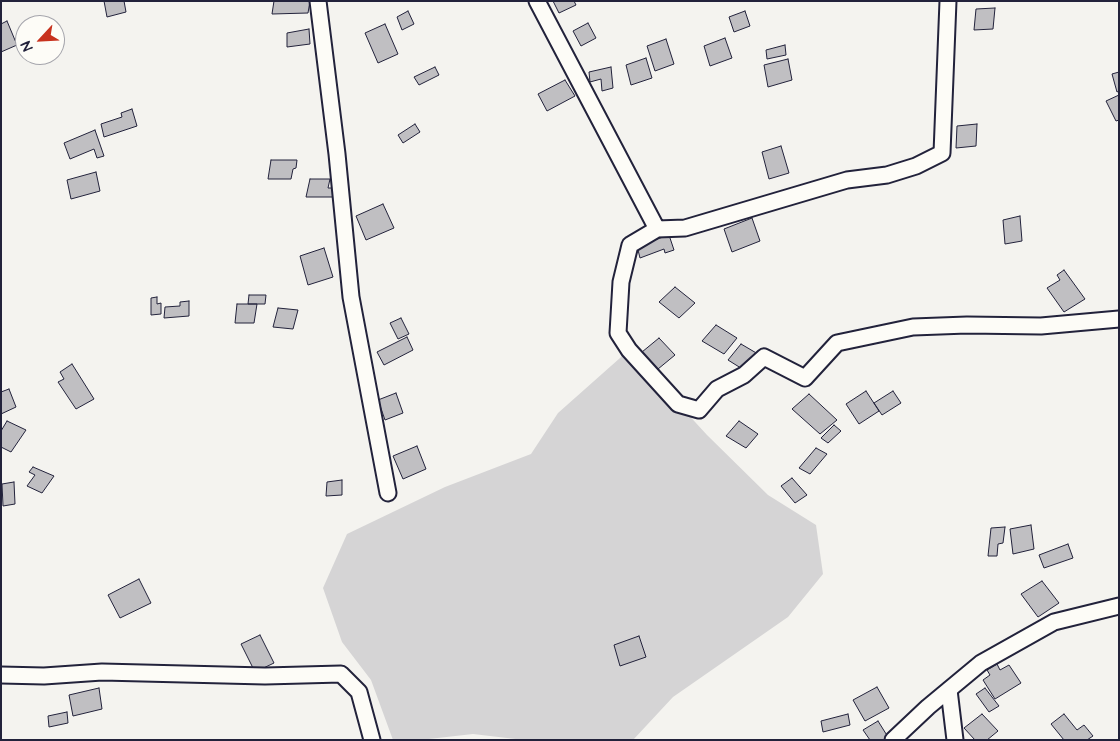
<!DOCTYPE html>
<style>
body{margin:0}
#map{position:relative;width:1120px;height:741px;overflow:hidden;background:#f4f3ef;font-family:"Architects Daughter",sans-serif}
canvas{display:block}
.frame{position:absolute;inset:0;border:2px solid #22223b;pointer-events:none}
.north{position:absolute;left:15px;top:15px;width:50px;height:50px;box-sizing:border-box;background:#fdfcf7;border:1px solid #a5a5ac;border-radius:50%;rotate:245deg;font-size:14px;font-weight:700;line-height:20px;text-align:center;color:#22223b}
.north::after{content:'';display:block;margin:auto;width:18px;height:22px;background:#c8321e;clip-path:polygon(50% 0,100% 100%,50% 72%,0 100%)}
</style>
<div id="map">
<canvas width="1120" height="741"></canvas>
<div class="frame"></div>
<div class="north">N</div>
</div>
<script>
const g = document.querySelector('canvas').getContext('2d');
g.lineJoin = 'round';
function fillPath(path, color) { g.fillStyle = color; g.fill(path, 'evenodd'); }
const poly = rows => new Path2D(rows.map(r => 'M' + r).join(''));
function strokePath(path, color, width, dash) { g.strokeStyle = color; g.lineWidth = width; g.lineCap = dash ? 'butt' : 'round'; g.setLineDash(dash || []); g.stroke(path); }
const green = poly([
 [629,350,707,435,768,495,816,525,823,574,788,617,673,697,633,740,524,740,473,734,420,740,393,740,371,680,342,642,323,588,347,534,445,487,531,454,558,413]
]);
const building = poly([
 [104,1,124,1,126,12,107,17,104,1],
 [274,1,310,1,308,13,272,14,274,1],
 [553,1,574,1,576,5,559,13,553,1],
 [995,8,993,29,974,30,976,9,995,8],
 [408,11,414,24,402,30,397,17,408,11],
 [745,11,750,26,734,32,729,17,745,11],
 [7,21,17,45,1,52,1,24,7,21],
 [588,23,596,38,581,46,573,31,588,23],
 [385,24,398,54,378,63,365,33,385,24],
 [309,29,310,44,287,47,287,33,309,29],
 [725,38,732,58,710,66,704,46,725,38],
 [666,39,674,64,655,71,647,46,666,39],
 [785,45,786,55,767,59,766,50,785,45],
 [646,58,652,78,631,85,626,65,646,58],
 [788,59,792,80,768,87,764,65,788,59],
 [435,67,439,75,419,85,414,77,435,67],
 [611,67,613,88,602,91,601,79,590,82,589,72,611,67],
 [1119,72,1119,91,1117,92,1112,74,1119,72],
 [565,80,575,96,547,111,538,94,565,80],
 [1119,95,1119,120,1116,121,1106,101,1119,95],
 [132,109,137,126,104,137,101,124,122,117,121,113,132,109],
 [415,124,420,132,403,143,398,135,415,124],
 [977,124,976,146,956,148,957,126,977,124],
 [95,130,104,156,97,158,94,149,70,159,64,143,95,130],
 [781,146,789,173,769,179,762,152,781,146],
 [271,160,297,160,296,168,293,169,291,179,268,179,271,160],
 [96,172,100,191,71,199,67,180,96,172],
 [310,179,330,179,328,188,336,188,335,197,306,197,310,179],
 [383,204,394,228,366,240,356,216,383,204],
 [1020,216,1022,241,1005,244,1003,220,1020,216],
 [752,218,760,241,732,252,724,229,752,218],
 [669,235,674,250,665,253,664,249,640,258,637,246,669,235],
 [324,248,333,277,308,285,300,256,324,248],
 [1064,270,1085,299,1064,312,1047,288,1060,280,1057,275,1064,270],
 [675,287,695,303,679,318,659,302,675,287],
 [249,295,266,295,265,304,248,304,249,295],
 [157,297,157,304,161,303,161,314,151,315,151,298,157,297],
 [189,301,189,316,164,318,165,307,180,306,180,302,189,301],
 [237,304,257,304,254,323,235,323,237,304],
 [278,308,298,310,293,329,273,327,278,308],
 [401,318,409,334,398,339,390,323,401,318],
 [716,325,737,338,724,354,702,341,716,325],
 [407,337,413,350,384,365,377,352,407,337],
 [659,338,675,355,658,369,642,352,659,338],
 [741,344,758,354,744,370,728,360,741,344],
 [72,364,94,399,76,409,58,382,64,379,60,372,72,364],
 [9,389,16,407,1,414,1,392,9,389],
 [866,391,879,411,859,424,846,404,866,391],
 [893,391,901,403,882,415,874,403,893,391],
 [396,393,403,413,385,420,378,400,396,393],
 [809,394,837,420,820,434,792,409,809,394],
 [7,421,26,430,11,452,1,447,1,431,7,421],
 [739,421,758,434,746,448,726,436,739,421],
 [834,425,841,431,828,443,821,438,834,425],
 [417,446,426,469,403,479,393,456,417,446],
 [816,448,827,454,810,474,799,468,816,448],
 [33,467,54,476,42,493,27,486,35,475,29,472,33,467],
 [792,478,807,495,795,503,781,486,792,478],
 [342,480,342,495,326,496,327,482,342,480],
 [14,482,15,504,3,506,2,484,14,482],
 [1031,525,1034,549,1013,554,1010,529,1031,525],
 [1005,527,1003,543,998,544,997,556,988,556,991,528,1005,527],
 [1068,544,1073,558,1044,568,1039,555,1068,544],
 [139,579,151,603,120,618,108,595,139,579],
 [1042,581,1059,603,1038,617,1021,594,1042,581],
 [260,635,274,663,255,672,241,644,260,635],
 [639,636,646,657,620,666,614,645,639,636],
 [997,664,1000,670,1009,665,1021,683,995,699,983,680,990,675,987,670,997,664],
 [877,687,889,708,865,721,853,700,877,687],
 [99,688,102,709,73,716,69,695,99,688],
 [985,688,999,706,989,712,976,694,985,688],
 [67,712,68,723,49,727,48,716,67,712],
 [848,714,850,725,823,732,821,721,848,714],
 [982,714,998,731,987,740,975,740,964,728,982,714],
 [1064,714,1077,730,1084,725,1093,736,1087,740,1064,740,1051,724,1064,714],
 [878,721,888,737,883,740,870,740,863,730,878,721]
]);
const minor = poly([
 [318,1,337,154,351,297,388,493],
 [537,1,657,229],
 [948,1,942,153,916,166,887,175,847,180,685,228,657,229,630,245,621,282,618,333,629,350,678,404,699,410,717,389,744,375,764,357,805,378,837,343,913,327,967,325,1041,326,1119,319],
 [1,675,44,676,102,672,265,676,341,674,359,692,372,740],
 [949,690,955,740],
 [893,740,928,707,981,663,1054,622,1119,606]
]);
fillPath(green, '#d5d4d5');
fillPath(building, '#c0bfc2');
strokePath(building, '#22223b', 1);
strokePath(minor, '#22223b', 19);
strokePath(minor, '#fdfcf7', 15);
</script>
